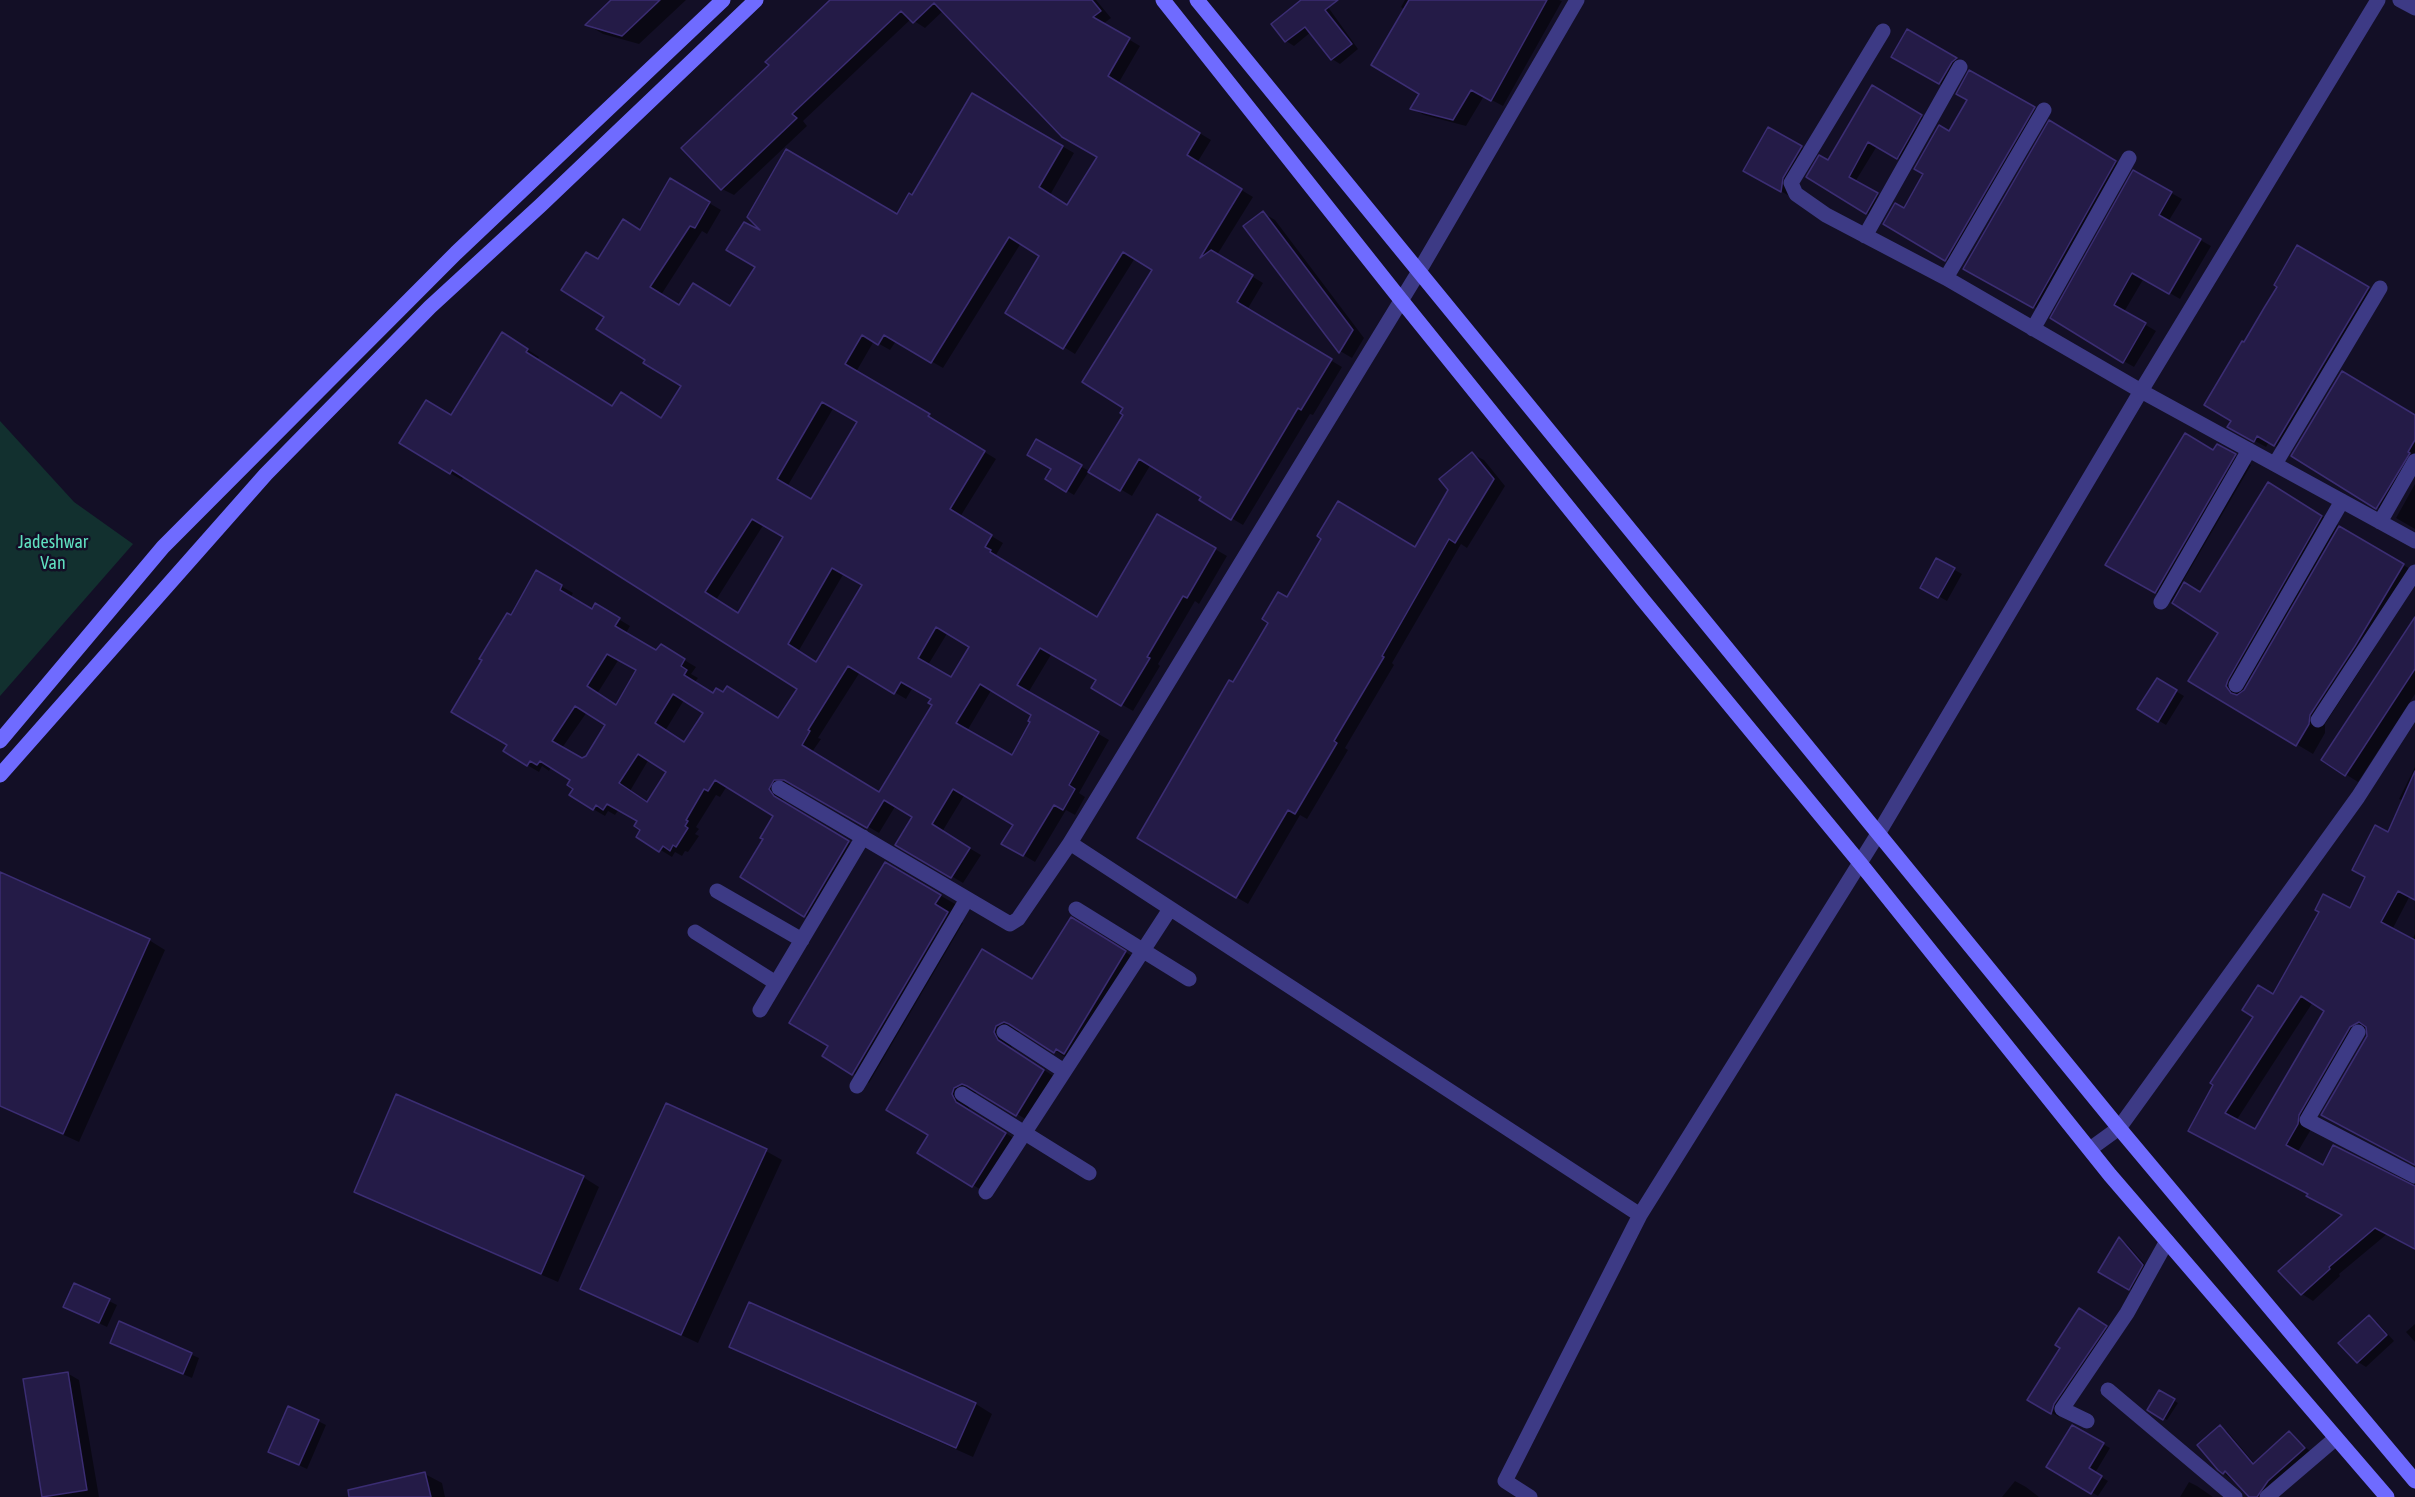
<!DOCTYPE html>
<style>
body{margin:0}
canvas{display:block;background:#130f26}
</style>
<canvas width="2415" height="1497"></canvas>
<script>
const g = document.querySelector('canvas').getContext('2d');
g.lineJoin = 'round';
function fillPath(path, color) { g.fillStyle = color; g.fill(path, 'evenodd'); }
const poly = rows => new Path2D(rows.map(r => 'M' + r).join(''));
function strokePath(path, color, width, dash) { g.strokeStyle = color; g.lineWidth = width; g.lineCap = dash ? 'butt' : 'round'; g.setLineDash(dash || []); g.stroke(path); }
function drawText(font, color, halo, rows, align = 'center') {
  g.font = font + ' "Asap Condensed",sans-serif'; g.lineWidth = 5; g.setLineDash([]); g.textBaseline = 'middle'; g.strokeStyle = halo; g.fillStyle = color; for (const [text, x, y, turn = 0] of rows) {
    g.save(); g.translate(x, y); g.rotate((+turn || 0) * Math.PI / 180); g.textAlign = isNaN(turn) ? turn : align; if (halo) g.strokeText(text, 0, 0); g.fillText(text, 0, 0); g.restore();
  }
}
const green = poly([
 [0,421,74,502,133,544,0,696]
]);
const shadow = poly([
 [613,0,686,0,639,44,603,34,588,25],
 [832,0,1096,0,1111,18,1103,24,1140,46,1118,84,1211,140,1197,163,1253,197,1217,255,1263,283,1247,310,1342,367,1313,415,1310,414,1243,525,1201,500,1204,496,1151,464,1132,496,1090,471,1125,414,1155,270,1135,258,1075,354,1007,312,1041,255,1021,243,943,368,896,341,890,350,874,341,856,372,940,422,939,424,996,459,960,517,1003,543,996,555,1002,558,1001,560,1097,619,1158,516,1227,556,1199,604,1195,601,1158,664,1160,666,1133,711,1093,688,1098,679,1052,653,1028,693,1109,740,1079,793,1085,797,1075,815,1066,810,1035,862,1003,843,1015,824,965,794,942,832,981,855,963,883,897,844,914,816,896,805,879,833,797,785,787,785,780,794,785,804,860,849,816,922,742,877,765,839,775,816,727,786,720,797,716,795,696,827,699,829,695,834,699,836,688,852,685,851,682,856,675,852,672,857,638,836,642,830,640,821,619,809,615,815,608,811,605,816,593,809,575,789,572,780,551,767,549,771,542,766,539,772,527,765,509,745,511,617,537,572,573,593,570,598,592,611,607,612,630,626,626,633,657,652,661,646,696,667,691,674,698,678,695,682,714,694,779,720,799,688,464,476,462,480,450,473,451,417,514,341,539,357,537,360,613,407,662,419,683,386,647,359,606,316,599,261,641,231,670,180,721,210,707,234,702,231,661,295,680,307,731,308,757,266,765,235,898,216,913,197,973,95,1074,153,1050,195,1068,206,1099,156,944,10,925,28,911,19,803,121,807,126,734,195,722,189,771,65],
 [834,407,859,421,812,501,787,487],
 [764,524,785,537,739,615,716,600],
 [844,573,864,585,817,663,798,652],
 [948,632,971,646,952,679,928,665],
 [619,659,638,670,617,707,597,694],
 [860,672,906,699,913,687,933,699,934,705,879,794,812,752,821,739,818,738],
 [992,689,1033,715,1032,722,1012,757,967,731],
 [684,700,705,712,685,744,665,731],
 [587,712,607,724,587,757,582,760,562,748],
 [649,759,668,771,648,803,630,791],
 [1303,0,1323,0,1358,49,1340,64,1332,59,1311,32,1294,46,1286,41,1273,25],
 [1405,0,1559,0,1562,1,1503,106,1484,96,1466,126,1424,115,1412,109,1421,93,1405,10,1401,7],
 [1908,31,1964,63,1947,88,1893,56],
 [1970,72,2043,113,1955,265,1885,223,1904,210,1969,100],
 [1873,87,1929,121,1906,162,1877,146,1855,182,1885,199,1874,217,1845,201,1829,162],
 [2050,122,2124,167,2043,312,1965,268],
 [1768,129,1813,154,1795,185,1793,198,1745,171],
 [2134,172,2182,199,2168,222,2211,246,2180,299,2144,278,2124,312,2156,331,2134,367,2097,346],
 [1263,213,1275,220,1364,338,1352,358,1340,351],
 [2298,247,2380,295,2286,452,2269,442,2266,447,2229,427,2233,420,2245,344,2279,286],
 [2415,416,2415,468,2389,514,2293,456],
 [1037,441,1089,471,1074,495,1047,479,1053,469],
 [2218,446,2251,465,2182,583,2201,594,2284,493,2415,572,2415,581,2370,655,2325,724,2325,733,2313,754,2190,681,2220,633,2174,603,2107,564],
 [1472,454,1484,460,1505,486,1467,548,1461,544,1392,663,1394,665,1345,748,1348,750,1307,819,1300,815,1248,904,1236,897,1233,684,1287,599,1415,549],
 [2415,484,2415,529,2396,518],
 [1937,560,1962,574,1947,601,1922,587],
 [2415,632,2415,694,2358,782,2323,760],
 [2157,680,2184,696,2166,725,2139,709],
 [2415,767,2415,886,2392,930,2412,940,2415,934,2415,1164,2368,1037,2368,1030,2361,1033,2310,1122,2310,1131,2297,1153,2323,1167,2415,1187,2415,1249,2387,1234,2339,1274,2340,1276,2313,1301,2302,1294,2345,1215,2309,1194,2202,1137,2274,996,2351,910,2403,801,2399,799],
 [2313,1002,2326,1010,2256,1131,2236,1121],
 [885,864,957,905,951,915,963,923,869,1083,824,1056,830,1046],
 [0,873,149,940,165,950,79,1142,0,1106],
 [1086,928,1140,961,1070,1060,1023,1031,1011,1034,1009,1041,1013,1050,1058,1079,1032,1123,982,1093,978,1092,969,1097,967,1104,971,1112,1020,1142,988,1194,919,1153,930,1135,888,1109,1033,981],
 [766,1151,782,1160,698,1343,582,1288],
 [583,1177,599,1187,558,1282,372,1201,356,1191],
 [2120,1239,2127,1244,2150,1270,2137,1293,2100,1271],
 [109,1301,117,1305,107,1327,73,1311],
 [750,1304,976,1404,992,1414,973,1457,747,1356,731,1347],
 [2079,1310,2113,1331,2061,1408,2059,1417,2029,1399,2062,1347],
 [2369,1317,2377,1322,2394,1341,2366,1367,2358,1362],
 [120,1323,199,1358,192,1378,119,1347],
 [2415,1324,2415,1342,2406,1332],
 [67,1373,79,1380,99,1497,43,1497],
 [2160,1392,2178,1403,2167,1420,2149,1410],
 [318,1421,326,1425,307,1469,277,1455],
 [2072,1427,2110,1448,2095,1473,2108,1481,2098,1496,2048,1466],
 [2220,1427,2227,1431,2255,1464,2290,1433,2311,1452,2266,1497,2251,1497,2225,1474,2231,1465],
 [425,1474,442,1483,445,1497,366,1497],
 [2015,1481,2026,1487,2039,1497,2002,1497],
 [2189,1482,2197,1486,2213,1497,2180,1497]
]);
const building = poly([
 [611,0,660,0,622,36,585,25,611,0],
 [830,0,1092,0,1101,11,1093,17,1130,38,1108,76,1200,133,1187,155,1242,189,1200,258,1211,250,1253,275,1237,302,1332,359,1301,410,1298,408,1231,520,1199,500,1201,497,1139,459,1120,491,1088,472,1123,415,1120,413,1123,408,1082,382,1152,270,1123,252,1063,349,1005,313,1039,256,1009,237,931,363,884,335,878,345,862,335,845,364,930,414,928,416,985,451,950,509,992,535,985,547,991,550,990,552,1097,617,1157,514,1216,548,1187,598,1183,596,1147,657,1150,658,1121,706,1091,688,1096,680,1040,648,1017,685,1099,732,1069,785,1075,789,1063,810,1054,805,1023,856,1001,844,1013,825,953,789,932,824,970,848,951,878,895,845,912,817,884,800,867,828,784,780,774,780,769,789,774,796,849,841,804,917,740,877,763,839,760,838,773,816,715,780,708,791,704,789,686,820,688,821,685,826,688,828,676,847,673,845,670,851,663,846,659,852,636,837,640,830,634,826,637,821,607,804,603,810,596,805,593,810,569,795,573,789,567,785,570,780,540,761,537,765,530,761,527,766,503,751,507,745,451,712,482,660,479,659,507,613,511,615,536,570,562,585,560,590,592,609,595,603,620,618,615,626,649,646,656,650,661,644,685,659,681,666,687,670,684,675,713,693,716,688,723,692,727,686,778,718,797,689,452,470,450,474,399,443,426,400,451,415,502,332,528,349,526,352,612,406,621,392,661,418,681,386,643,363,645,360,596,329,604,317,561,290,586,252,598,259,623,219,640,230,670,178,710,202,695,228,690,226,650,287,679,305,693,283,730,306,755,267,726,250,744,222,760,230,747,217,786,149,897,214,909,193,912,195,972,93,1063,146,1039,187,1067,205,1097,157,1062,137,934,3,913,23,901,11,792,114,797,118,721,190,681,148,769,65,765,62,830,0],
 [822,402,857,422,811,499,777,479,822,402],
 [752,519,783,537,738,613,705,592,752,519],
 [832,568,862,585,816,662,788,644,832,568],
 [936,627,969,647,951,677,918,658,936,627],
 [607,654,636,670,616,705,587,686,607,654],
 [848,666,894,694,901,682,931,699,928,703,932,705,879,792,802,745,810,731,808,730,848,666],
 [980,684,1031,715,1028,721,1030,722,1012,755,956,723,980,684],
 [673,694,703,713,684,742,655,723,673,694],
 [575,706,605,725,586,756,582,758,552,741,575,706],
 [638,754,666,772,647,802,619,783,638,754],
 [1301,0,1338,0,1325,10,1352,44,1331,60,1305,27,1285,42,1271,24,1301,0],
 [1409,0,1547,0,1491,101,1471,90,1453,120,1410,109,1419,94,1371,65,1409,0],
 [1907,29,1957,58,1952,62,1939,84,1891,57,1907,29],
 [1969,70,2035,107,1945,261,1883,224,1895,203,1904,208,1923,174,1914,169,1939,125,1949,131,1967,100,1956,94,1969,70],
 [1872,85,1922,115,1897,159,1868,142,1849,177,1878,193,1866,214,1806,177,1819,155,1828,160,1872,85],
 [2049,120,2116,161,2033,308,1963,269,2049,120],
 [1768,127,1802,146,1783,178,1781,192,1743,171,1768,127],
 [2133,170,2172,192,2159,215,2201,239,2169,294,2132,273,2114,305,2146,323,2123,363,2050,318,2133,170],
 [1263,211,1353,330,1339,353,1243,226,1263,211],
 [2297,245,2369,287,2274,446,2257,436,2254,442,2227,427,2231,421,2204,405,2242,341,2244,342,2264,308,2277,287,2274,285,2297,245],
 [2342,371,2415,415,2415,440,2408,452,2410,453,2376,509,2291,456,2342,371],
 [2185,433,2213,450,2217,444,2236,454,2155,593,2105,565,2185,433],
 [1036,439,1082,465,1066,492,1045,479,1051,469,1027,455,1036,439],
 [1472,452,1494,479,1455,543,1449,539,1382,656,1384,657,1334,741,1337,743,1295,814,1288,810,1236,898,1137,838,1229,680,1233,682,1268,623,1262,619,1278,592,1287,597,1321,539,1317,536,1338,501,1415,547,1448,490,1439,479,1472,452],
 [2268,482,2322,516,2228,680,2226,686,2231,693,2237,695,2244,690,2339,526,2404,564,2355,646,2310,715,2309,724,2296,746,2188,681,2218,633,2172,603,2184,582,2200,592,2268,482],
 [1936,558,1955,568,1938,598,1920,588,1936,558],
 [2415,617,2415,669,2345,776,2321,760,2415,617],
 [2157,678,2177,690,2158,722,2137,709,2157,678],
 [2415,771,2415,900,2398,891,2381,922,2415,940,2415,1165,2321,1115,2367,1036,2366,1027,2359,1022,2350,1027,2299,1115,2298,1124,2286,1145,2323,1165,2333,1145,2415,1186,2415,1249,2375,1228,2329,1267,2330,1269,2301,1295,2278,1271,2342,1215,2306,1196,2308,1194,2188,1131,2213,1085,2210,1083,2253,1017,2242,1010,2258,985,2273,994,2319,912,2315,910,2323,894,2350,908,2365,877,2352,870,2375,825,2388,832,2415,771],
 [2301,996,2324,1011,2255,1129,2225,1113,2301,996],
 [885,862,941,895,935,904,948,912,852,1075,822,1056,828,1046,789,1023,885,862],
 [0,872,150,939,63,1134,0,1106,0,872],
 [1071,917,1126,951,1064,1054,1056,1049,1054,1053,1009,1024,1004,1022,996,1026,994,1032,998,1040,1044,1070,1016,1116,967,1086,962,1084,954,1088,952,1094,956,1102,1006,1133,972,1187,917,1153,928,1135,886,1110,982,949,1032,979,1071,917],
 [396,1094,584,1176,541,1274,354,1192,396,1094],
 [666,1103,767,1149,681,1335,580,1289,666,1103],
 [2119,1237,2143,1265,2129,1290,2098,1272,2119,1237],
 [74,1283,110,1299,99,1323,63,1307,74,1283],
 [749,1302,976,1403,956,1448,729,1347,749,1302],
 [2079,1308,2107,1326,2054,1404,2051,1414,2027,1400,2060,1348,2055,1345,2079,1308],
 [2369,1315,2387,1335,2357,1363,2338,1343,2369,1315],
 [119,1321,192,1353,183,1374,110,1343,119,1321],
 [68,1372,87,1490,42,1497,23,1379,68,1372],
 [2159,1390,2175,1399,2163,1420,2147,1410,2159,1390],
 [288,1406,319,1420,299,1465,268,1452,288,1406],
 [2072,1425,2104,1443,2089,1468,2102,1476,2091,1494,2046,1467,2072,1425],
 [2220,1425,2253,1464,2289,1431,2305,1448,2268,1481,2257,1497,2249,1497,2225,1471,2223,1474,2218,1470,2197,1445,2220,1425],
 [425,1472,431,1497,349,1497,348,1490,425,1472]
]);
const street = poly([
 [1577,0,1418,273,1070,843,1640,1215],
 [2400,0,2415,8],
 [1883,31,1791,183,1796,194,1826,215,1946,278,2141,391,2415,541],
 [1865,236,1960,67],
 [1946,278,2044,110],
 [2033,329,2129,158],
 [2275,464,2380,288],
 [2380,522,2415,461],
 [2161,602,2249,450],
 [2236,685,2342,501],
 [2318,720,2415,572],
 [779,788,1010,924,1018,919,1070,843],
 [717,891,802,940],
 [1076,909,1189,979],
 [695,932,776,983],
 [760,1010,863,837],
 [1004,1032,1064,1071],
 [2358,1032,2307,1120,2415,1176],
 [857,1086,967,899],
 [962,1094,1089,1173],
 [2090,1149,2119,1128,2358,797,2415,708],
 [986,1192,1170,909],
 [2108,1390,2235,1497],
 [2087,1421,2062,1409,2127,1313,2167,1241],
 [1530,1497,1505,1481,1640,1215,1878,834,2141,391,2378,0],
 [2267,1497,2336,1438]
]);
const secondary = poly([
 [1163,0,1401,300,1643,600,1860,863,2110,1175,2387,1497],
 [1197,0,2119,1128,2415,1481],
 [0,741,163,547,456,253,723,0],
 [0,775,266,474,430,307,541,205,756,0]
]);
const parkNames = [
 ["Jadeshwar",53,542],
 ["Van",53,563]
];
fillPath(green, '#12302f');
fillPath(shadow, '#0007');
fillPath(building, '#241b47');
strokePath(building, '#3b2d73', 1.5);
strokePath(street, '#3d3a85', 15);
strokePath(secondary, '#6f6bff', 15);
drawText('18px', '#5fe0c0', '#130f26', parkNames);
</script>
